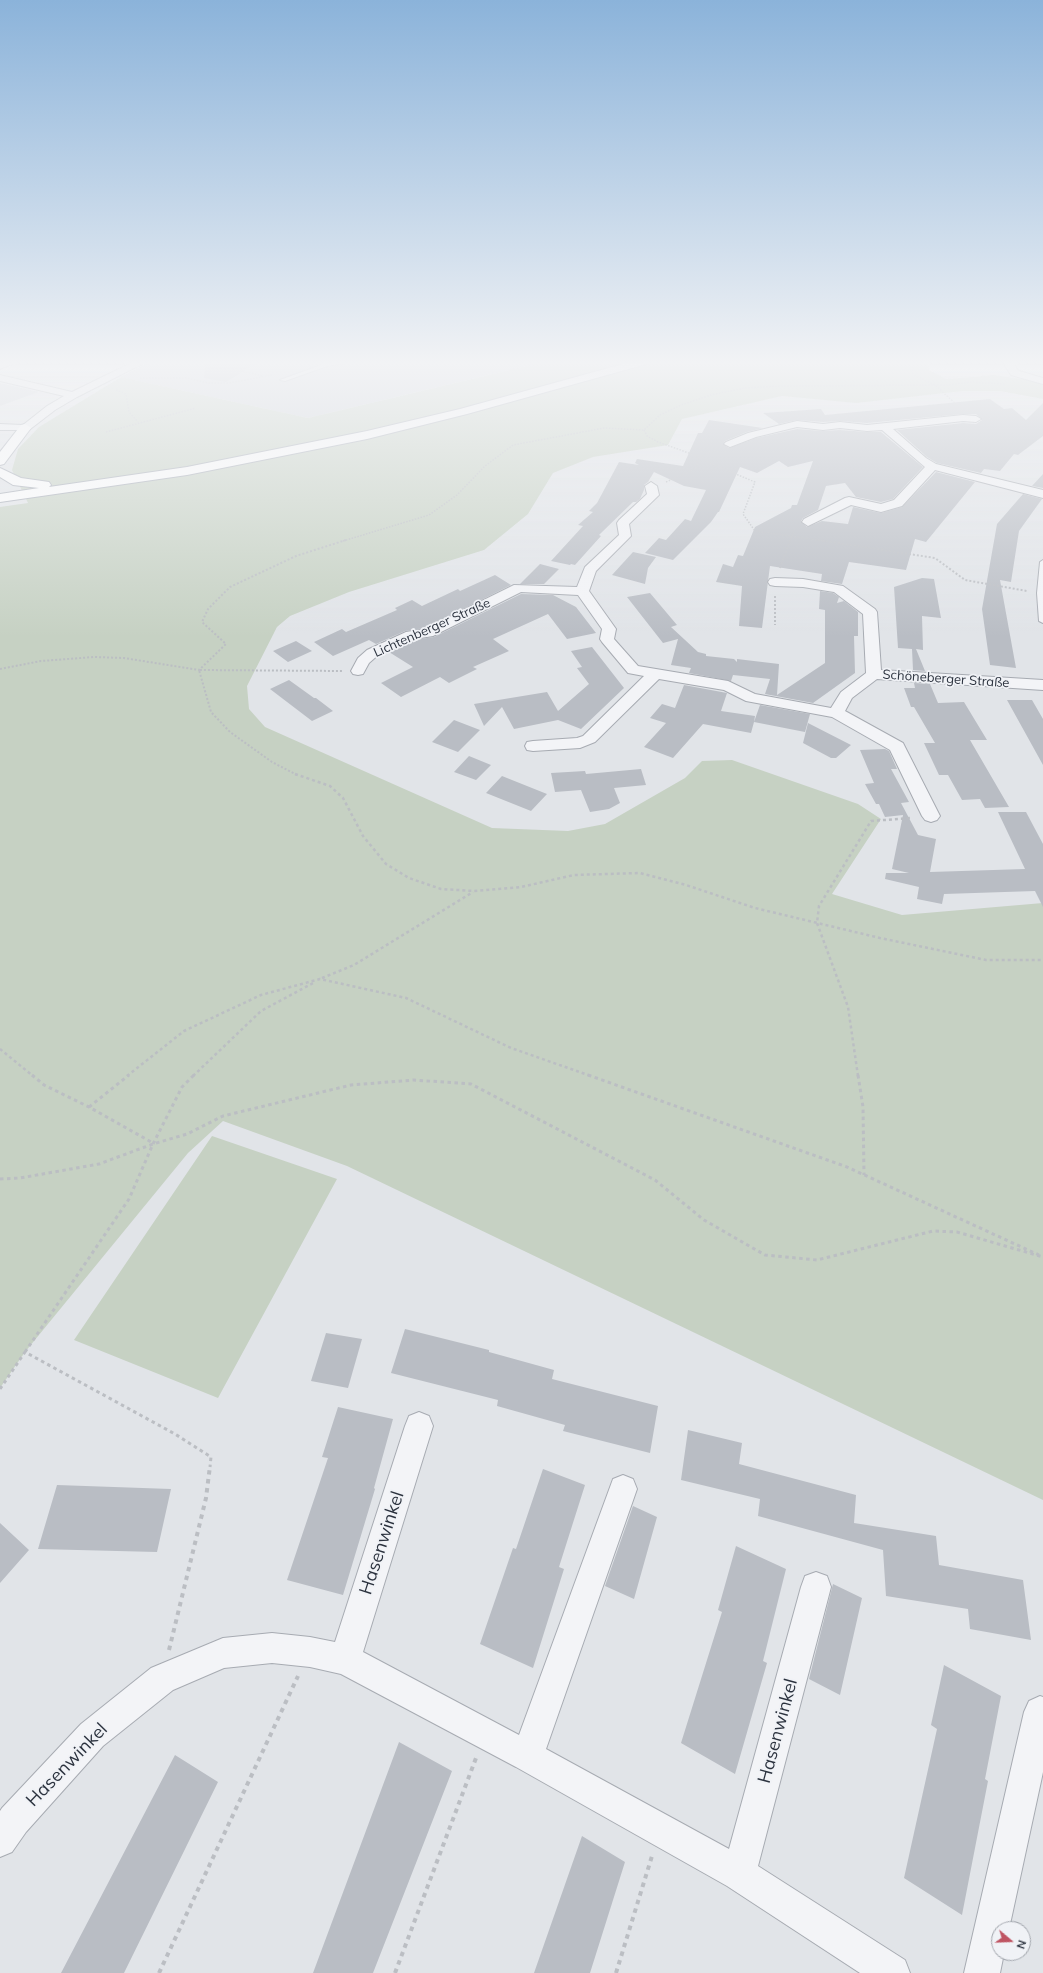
<!DOCTYPE html>
<meta charset="utf-8">
<style>
body{margin:0}
#map{position:relative;width:1043px;height:1973px;overflow:hidden;background:#e1e4e8;font-family:Mulish,sans-serif}
canvas{display:block}
.north{position:absolute;left:991px;top:1921px;width:40px;height:40px;box-sizing:border-box;background:#f0f2f6;border:1px solid #a1a5ac;border-radius:50%;rotate:109deg;font-size:11px;font-weight:700;line-height:16px;text-align:center;color:#2b323e}
.north::after{content:'';display:block;margin:auto;width:14px;height:18px;background:#bf5462;clip-path:polygon(50% 0,100% 100%,50% 72%,0 100%)}
</style>
<div id="map">
<canvas width="1043" height="1973"></canvas>
<div class="north">N</div>
</div>
<script>
const g = document.querySelector('canvas').getContext('2d');
g.lineJoin = 'round';
function fillPath(path, color) { g.fillStyle = color; g.fill(path, 'evenodd'); }
const poly = rows => new Path2D(rows.map(r => 'M' + r).join(''));
function strokePath(path, color, width, dash) { g.strokeStyle = color; g.lineWidth = width; g.lineCap = dash ? 'butt' : 'round'; g.setLineDash(dash || []); g.stroke(path); }
function drawText(font, color, halo, rows, align = 'center') {
  g.font = font + ' Mulish,sans-serif'; g.lineWidth = 3.5; g.setLineDash([]); g.textBaseline = 'middle'; g.strokeStyle = halo; g.fillStyle = color; for (const [text, x, y, turn = 0] of rows) {
    g.save(); g.translate(x, y); g.rotate((+turn || 0) * Math.PI / 180); g.textAlign = isNaN(turn) ? turn : align; if (halo) g.strokeText(text, 0, 0); g.fillText(text, 0, 0); g.restore();
  }
}
const built = poly([
 [153,361,547,361,308,418,120,377],
 [0,383,39,392,0,406]
]);
const green = poly([
 [547,361,928,361,929,370,946,379,994,375,1043,382,1043,399,1000,391,963,391,856,403,782,396,682,419,668,445,593,457,553,473,528,514,484,550,349,592,290,616,277,627,247,686,249,709,265,727,492,828,568,831,605,824,685,778,702,761,732,760,858,804,881,819,832,894,902,915,1043,903,1043,1500,347,1166,223,1121,188,1153,25,1352,0,1388,0,507,28,503,12,470,18,449,39,427,121,377,308,418],
 [212,1136,337,1179,218,1398,74,1340]
]);
const building = poly([
 [206,361,260,361,226,382,204,378],
 [990,399,1004,409,1012,408,1026,420,1043,403,1043,436,1018,455,1014,454,1000,471,984,469,981,473,937,463,927,457,897,430,963,423,976,424,982,420,976,414,963,414,867,423,840,421,823,422,797,420,779,424,763,413,821,409,825,415],
 [709,420,763,428,747,432,725,441,723,444,729,448,756,438,797,429,823,431,840,430,867,432,881,432,923,467,893,499,881,502,856,497,845,483,826,486,818,510,803,518,801,521,807,527,822,521,848,524,853,507,881,513,902,507,936,472,975,482,926,542,915,539,906,570,849,562,842,584,821,581,822,574,770,566,762,628,739,626,742,586,716,582,723,564,733,567,738,555,743,556,755,527,791,508,792,505,797,505,813,461,788,467,779,461,757,473,740,467,719,512,718,512,711,522,673,560,645,553,659,538,666,540,685,519,691,521,706,490,684,486,654,472,648,482,644,485,644,490,640,499,636,502,633,502,599,535,601,536,575,565,571,564,570,565,551,561,583,526,578,525,593,512,589,511,597,503,619,462,639,465,635,463,637,459,683,466,698,433,702,433],
 [1043,474,1043,488,1032,486],
 [1023,494,1042,499,1019,531,1011,582,1000,580,1016,668,990,665,982,609,997,524],
 [633,552,656,557,648,568,645,584,612,575],
 [540,564,559,569,544,584,520,584],
 [495,575,511,585,425,628,405,631,376,644,369,640,333,656,314,642,342,629,346,632,397,610,395,608,412,600,422,606,458,589,460,591],
 [922,578,934,579,941,618,922,616,923,650,916,649,925,671,913,670,912,649,898,648,894,587],
 [820,591,833,593,839,597,837,603,844,601,858,612,858,636,854,636,855,673,813,703,765,694,770,679,733,675,731,681,689,673,691,668,671,665,678,639,663,643,627,597,650,593,677,625,671,627,698,652,706,654,706,656,734,659,737,662,737,659,779,664,777,695,825,663,825,610,819,609],
 [521,594,553,595,576,607,596,633,567,639,548,614,493,639,509,651,473,667,477,669,449,683,440,677,401,697,381,683,413,667,389,652,414,640,434,637],
 [296,641,312,651,288,662,273,651],
 [592,647,624,688,581,729,558,720,514,729,502,707,484,726,474,704,547,692,558,711,589,684,577,668,582,667,571,651],
 [289,680,314,698,316,698,333,711,312,721,270,689],
 [914,683,930,684,938,703,964,702,987,740,970,740,1009,807,985,808,980,799,962,800,948,775,939,775,924,743,935,743,914,707,911,707,904,688,915,688],
 [684,685,727,693,721,711,755,716,754,722,760,705,810,714,805,732,754,722,751,733,703,724,673,758,644,747,666,723,650,718,662,704,675,708],
 [1007,700,1032,700,1043,719,1043,765],
 [454,720,480,730,458,752,432,742],
 [808,723,851,745,836,758,831,758,803,743],
 [885,749,889,751,897,769,891,769,909,802,901,803,918,835,936,839,930,872,1025,869,998,812,1026,812,1043,844,1043,907,1035,891,944,894,942,904,917,899,919,887,885,879,886,873,909,873,892,869,903,815,885,817,879,804,876,804,865,784,874,783,860,750],
 [469,756,491,765,476,780,454,772],
 [641,769,646,785,614,788,620,803,609,809,590,812,581,790,555,792,551,773,585,771,586,774],
 [502,776,547,794,531,811,486,793],
 [405,1329,489,1350,489,1352,554,1370,552,1379,658,1406,650,1453,563,1431,565,1425,497,1406,498,1400,391,1373],
 [326,1333,362,1339,348,1388,311,1381],
 [338,1407,393,1419,374,1488,375,1489,343,1595,287,1580,328,1458,322,1457],
 [688,1430,742,1443,739,1464,856,1495,854,1523,936,1536,939,1565,1023,1580,1031,1640,970,1629,968,1609,886,1596,883,1550,758,1516,760,1499,681,1480],
 [543,1469,585,1485,559,1567,564,1569,533,1668,480,1644,513,1548,516,1549],
 [57,1485,171,1489,157,1552,38,1549],
 [633,1506,657,1517,634,1599,605,1586],
 [0,1523,29,1550,0,1583],
 [736,1546,786,1569,763,1661,767,1663,735,1774,681,1743,722,1612,718,1610],
 [833,1584,862,1598,840,1695,809,1679],
 [944,1665,1001,1696,985,1779,988,1781,962,1915,904,1878,937,1729,931,1725],
 [399,1742,452,1771,373,1973,313,1973],
 [175,1755,218,1782,124,1973,61,1973],
 [582,1836,625,1862,590,1973,534,1973]
]);
const pathFar4 = poly([
 [914,361,912,372,914,375,935,385,957,405],
 [242,367,237,370,263,376],
 [140,378,186,378,209,383,229,383,272,375],
 [116,390,126,394,129,412,138,422],
 [644,430,647,436,658,442,700,457,714,465,755,482,743,514,755,531,825,541],
 [106,432,196,408],
 [666,482,695,469,700,457,716,450],
 [343,541,429,515,457,495,485,466,513,445,604,428,644,430,660,415,681,405,711,395,745,388,779,386,949,385,971,382,1005,384],
 [790,541,795,528]
]);
const pathFar3 = poly([
 [818,540,935,558,965,580,1027,591],
 [780,568,790,540],
 [775,596,775,625],
 [0,669,41,661,94,657,124,658,199,670,226,644,202,622,208,609,230,587,296,556,346,540],
 [297,775,272,762,230,732,211,712,199,670,343,671]
]);
const pathFar2 = poly([
 [295,774,330,786,343,798,363,836,386,864,409,878,441,889,474,891,521,887,574,875,640,873,686,885,755,908,880,938,986,960,1043,960],
 [322,978,354,965,473,892],
 [0,1049,33,1076],
 [127,1076,184,1031,261,995,320,979,406,998,511,1048,591,1076],
 [193,1076,261,1011,315,982],
 [858,1076,848,1007,817,923,819,906,871,821,911,818]
]);
const pathFar1 = poly([
 [32,1075,44,1085,89,1107,153,1143],
 [588,1075,847,1167,1039,1255],
 [858,1075,863,1107,864,1175],
 [89,1107,129,1075],
 [0,1179,20,1178,99,1164,153,1144,187,1134,223,1116,351,1085,414,1080,471,1084,655,1180,704,1220,765,1255,817,1260,933,1231,957,1232,1043,1257],
 [25,1352,129,1199,153,1144,182,1087,194,1075],
 [0,1389,25,1352,175,1434,211,1457,210,1467]
]);
const path = poly([
 [169,1650,206,1498,210,1466],
 [159,1973,298,1676],
 [395,1973,476,1758],
 [616,1973,652,1856]
]);
const lane = poly([
 [343,361,356,361,327,366,285,381,280,380,324,364,343,361],
 [1043,560,1043,623,1039,621,1037,593,1040,562,1043,560]
]);
const street = poly([
 [4,361,19,361,0,369,0,363,4,361],
 [135,361,148,361,77,397,55,410,29,430,0,430,0,424,23,425,47,406,64,396,0,381,0,375,72,392,135,361],
 [1006,361,1016,361,1015,366,1019,371,1043,378,1043,384,1011,375,1005,366,1006,361],
 [963,415,976,416,981,419,976,422,963,421,893,429,926,458,936,464,1043,490,1043,498,935,470,902,506,881,512,851,505,808,526,802,522,804,519,845,498,849,497,881,504,894,500,925,467,882,430,867,431,840,428,823,430,797,427,756,437,730,447,724,444,726,442,748,433,797,421,823,424,840,422,867,425,963,415],
 [651,482,657,486,659,495,629,524,631,536,596,571,589,591,616,629,614,639,638,666,728,681,755,694,831,708,841,692,866,673,863,614,834,592,803,587,775,586,770,585,768,582,770,579,775,578,803,579,843,586,875,609,877,612,881,670,1043,680,1043,690,877,679,852,698,845,711,903,743,905,747,940,816,937,820,931,822,925,820,922,816,890,750,832,717,746,701,724,690,659,679,595,742,580,748,533,751,527,750,525,746,527,742,533,741,577,738,583,736,644,676,628,673,602,642,600,639,602,629,578,595,521,592,433,636,414,639,377,656,369,663,363,674,358,675,353,674,351,671,358,658,367,650,406,632,425,629,514,585,577,587,585,567,619,535,617,523,619,520,647,494,645,486,651,482],
 [419,1412,429,1416,433,1426,363,1652,519,1735,613,1479,623,1475,633,1479,637,1489,546,1749,729,1849,801,1587,805,1576,816,1572,827,1576,831,1587,758,1866,905,1960,910,1973,860,1973,727,1886,516,1767,341,1674,310,1667,272,1663,224,1668,173,1690,103,1746,26,1832,12,1852,0,1857,0,1811,2,1808,81,1724,151,1668,223,1638,272,1633,310,1637,335,1642,405,1426,409,1416,419,1412],
 [1040,1696,1043,1697,1043,1772,1009,1929,999,1929,999,1953,1004,1953,1000,1973,964,1973,1024,1712,1029,1701,1040,1696]
]);
const primary = poly([
 [634,361,651,361,650,363,467,414,367,439,187,475,0,502,0,494,39,488,13,485,0,477,0,468,21,478,49,482,51,485,49,487,187,467,367,431,460,409,634,361],
 [25,424,31,428,4,464,0,465,0,452,21,425,25,424]
]);
const farStreetnames = [
 ["Lichtenberger Straße",432,628,-24],
 ["Schöneberger Straße",946,679,4]
];
const nearStreetnames = [
 ["Hasenwinkel",382,1543,-72],
 ["Hasenwinkel",778,1731,-75],
 ["Hasenwinkel",67,1765,-46]
];
fillPath(built, '#cfd3da');
fillPath(green, '#c6d1c3');
fillPath(building, '#b9bdc4');
strokePath(lane, '#a7abb2', 2);
strokePath(street, '#a7abb2', 2);
strokePath(primary, '#a2a8b2', 2);
strokePath(pathFar4, '#bbbec3', 1.5, [1.5, 1.5]);
strokePath(pathFar3, '#bbbec3', 2, [2, 2]);
strokePath(pathFar2, '#bbbec3', 2.5, [3, 3]);
strokePath(pathFar1, '#bbbec3', 3, [3.5, 3.5]);
strokePath(path, '#bbbec3', 4, [4.5, 4.5]);
fillPath(lane, '#f3f4f7');
fillPath(street, '#f3f4f7');
fillPath(primary, '#fff');
const sky = g.createLinearGradient(0, 0, 0, 637);
sky.addColorStop(0, '#8bb3da');
sky.addColorStop(0.57, '#f2f3f5');
sky.addColorStop(1, '#f2f3f500');
g.fillStyle = sky;
g.fillRect(0, 0, 1043, 637);
drawText('13px', '#2b323e', '#f0f2f6', farStreetnames);
drawText('18px', '#2b323e', '#f0f2f6', nearStreetnames);
</script>
